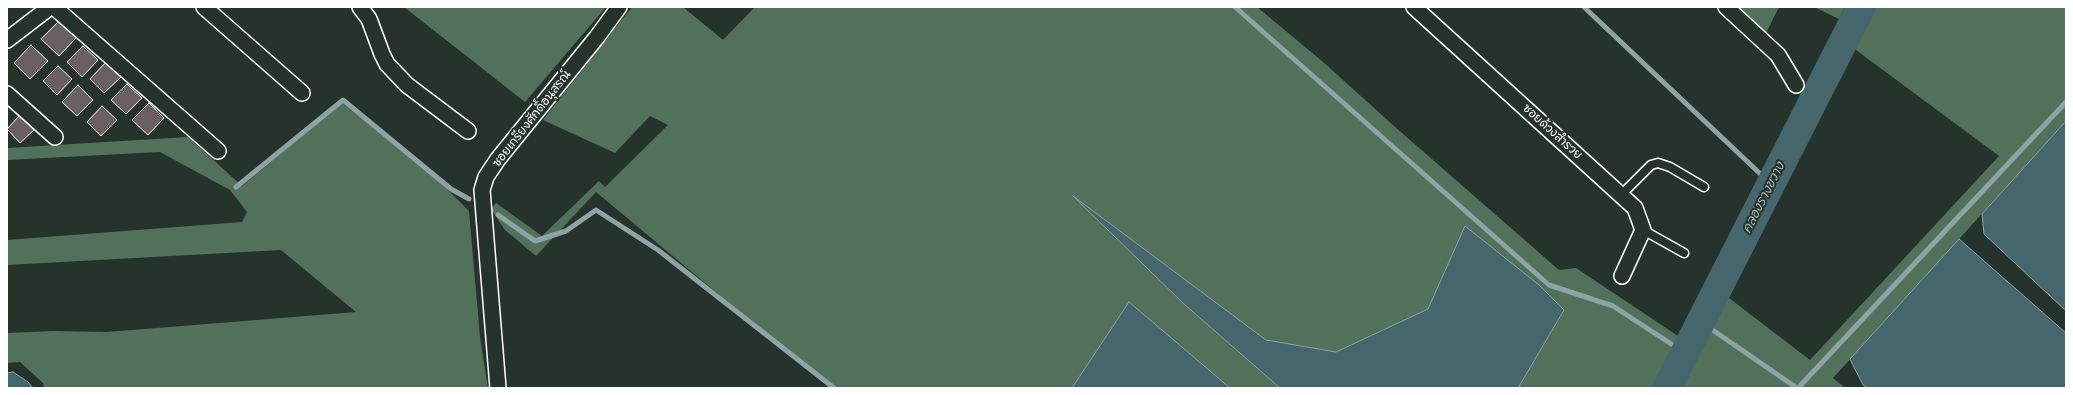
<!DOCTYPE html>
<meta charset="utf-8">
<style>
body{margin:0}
#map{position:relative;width:2073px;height:395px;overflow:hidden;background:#26332d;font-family:"Shantell Sans",sans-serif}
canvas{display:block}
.frame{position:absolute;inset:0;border:8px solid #fff;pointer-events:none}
</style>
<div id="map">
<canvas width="2073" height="395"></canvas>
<div class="frame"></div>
</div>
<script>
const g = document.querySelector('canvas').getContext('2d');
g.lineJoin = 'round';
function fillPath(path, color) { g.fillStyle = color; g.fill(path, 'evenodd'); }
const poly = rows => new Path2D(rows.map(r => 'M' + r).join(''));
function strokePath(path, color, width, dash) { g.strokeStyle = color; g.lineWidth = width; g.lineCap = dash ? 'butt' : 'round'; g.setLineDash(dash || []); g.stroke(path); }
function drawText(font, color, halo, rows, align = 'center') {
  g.font = font + ' "Shantell Sans","Playpen Sans Thai",sans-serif'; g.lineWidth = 4; g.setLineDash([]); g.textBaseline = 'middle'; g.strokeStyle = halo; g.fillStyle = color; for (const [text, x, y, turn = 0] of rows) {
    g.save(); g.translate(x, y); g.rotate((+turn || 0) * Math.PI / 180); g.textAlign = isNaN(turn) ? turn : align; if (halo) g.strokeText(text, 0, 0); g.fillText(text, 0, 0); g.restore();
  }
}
const green = poly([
 [404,7,606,7,525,102],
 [632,7,683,7,723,40,755,7,1257,7,1322,61,1394,126,1559,270,1576,268,1681,338,1653,388,1518,388,1564,310,1465,226,1428,309,1336,352,1266,340,1077,199,1184,304,1280,388,1230,388,1129,302,1072,388,831,388,596,192,536,256,505,230,491,209,496,203,542,236,599,181,605,187,668,125,650,116,615,153,543,120],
 [1736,7,1779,7,1766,33],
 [1814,7,1845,7,1839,19],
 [1870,7,2066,7,2066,121,1833,378,1845,388,1678,388,1725,295,1810,360,1999,156,1852,47],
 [342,103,436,178,469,211,480,337,488,388,44,388,43,383,20,362,7,363,7,333,53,331,107,332,356,312,281,250,7,265,7,240,242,222,247,212,230,190,160,152,7,160,7,148,188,137,242,186]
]);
const water = poly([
 [2066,121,2066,311,1984,234,1982,214,2066,121],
 [1073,196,1266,340,1336,352,1428,309,1465,226,1539,285,1564,310,1518,388,1280,388,1184,304,1073,196],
 [1959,239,2066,333,2066,388,1868,388,1863,385,1850,359,1959,239],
 [1129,302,1230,388,1072,388,1129,302],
 [13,372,28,382,33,388,7,388,7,373,13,372]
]);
const stream = poly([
 [1235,7,1549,285,1613,306,1685,353],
 [1584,7,1771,184],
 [236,187,343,100,451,189,469,199],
 [498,215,535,241,566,231,596,210,658,250,834,388],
 [1701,322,1797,388],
 [1798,388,2066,102]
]);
const river = poly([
 [1667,388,1861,7]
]);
const building = poly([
 [60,20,77,37,59,56,41,39,60,20],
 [31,45,48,61,30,79,14,63,31,45],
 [83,46,98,60,82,77,67,62,83,46],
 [106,62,121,77,104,93,90,79,106,62],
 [58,66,72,79,57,95,43,81,58,66],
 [127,84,142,98,126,114,111,100,127,84],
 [78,85,93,100,77,116,62,102,78,85],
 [149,103,164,118,148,135,132,120,149,103],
 [102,106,117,120,101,136,87,122,102,106],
 [21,114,36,128,20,143,7,129,21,114]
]);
const lane = poly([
 [1621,195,1651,165,1658,163,1670,167,1704,187],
 [1643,230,1684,253]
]);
const street = poly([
 [54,7,218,151],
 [204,7,302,93],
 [360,7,369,19,382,54,387,64,407,85,468,131],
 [1414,7,1635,208,1643,230,1622,276],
 [1726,7,1778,55,1796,85],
 [7,40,50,7],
 [7,94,55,137],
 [498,388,482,190,486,177,498,159,597,37,619,7]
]);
const streetNames = [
 ["ซอยเกรียงศักดิ์อนุสรณ์",532,119,-52],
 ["ซอยด้วงสำรวย",1552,132,42]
];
const waterNames = [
 ["คลองรางขวาง",1764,198,-63]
];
fillPath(green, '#51715b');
fillPath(water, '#45666c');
strokePath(water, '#8fa3a7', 1);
strokePath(stream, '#8fa3a7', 5);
strokePath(river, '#45666c', 29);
fillPath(building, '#6a5f61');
strokePath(building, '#fff', 1);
strokePath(lane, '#fff', 11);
strokePath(street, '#fff', 18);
strokePath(lane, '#26332d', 8);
strokePath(street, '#26332d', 15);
drawText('12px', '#fff', '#26332d', streetNames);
drawText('italic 13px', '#abbabd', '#26332d', waterNames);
</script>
